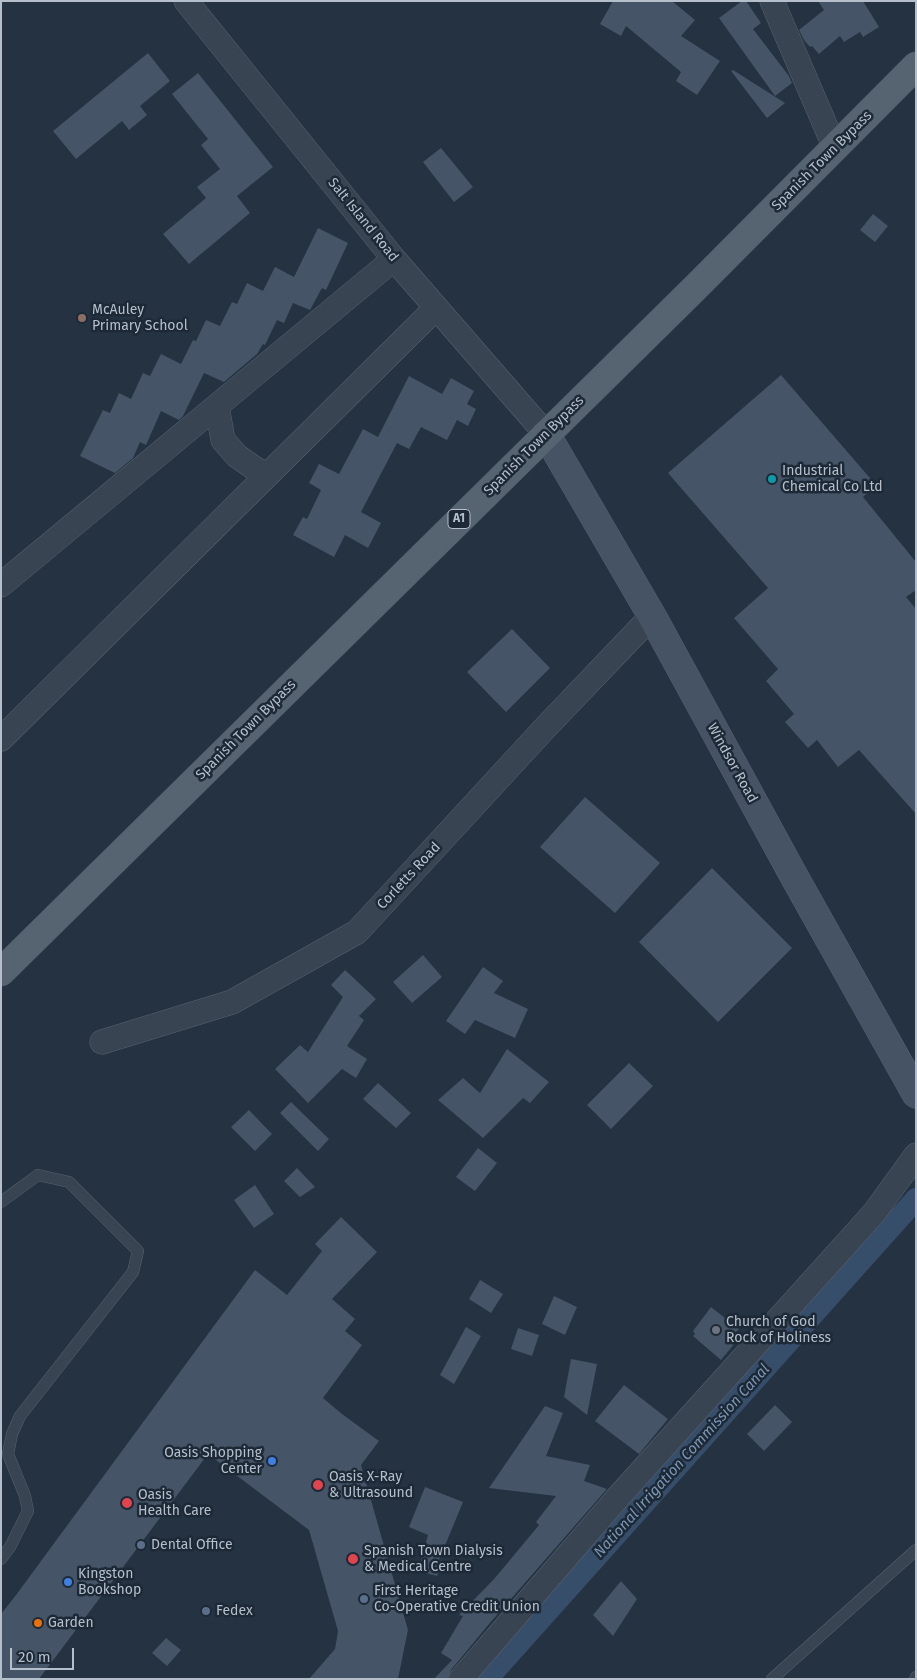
<!DOCTYPE html>
<style>
body{margin:0}
#map{position:relative;width:917px;height:1680px;overflow:hidden;background:#243242;font-family:"Fira Sans",sans-serif}
canvas{display:block}
.frame{position:absolute;inset:0;border:2px solid #b5bfcc;pointer-events:none}
.scale{position:absolute;left:10px;top:1648px;width:64px;height:22px;box-sizing:border-box;border:2px solid #b5bfcc;border-top:0;padding-left:6px;font-size:15px;line-height:18px;white-space:nowrap;color:#b5bfcc;-webkit-text-stroke:4px #1d2936;paint-order:stroke}
</style>
<div id="map">
<canvas width="917" height="1680"></canvas>
<div class="frame"></div>
<div class="scale">20 m</div>
</div>
<script>
const g = document.querySelector('canvas').getContext('2d');
g.lineJoin = 'round';
const poly = rows => new Path2D(rows.map(r => 'M' + r).join(''));
function strokePath(path, color, width, dash) { g.strokeStyle = color; g.lineWidth = width; g.lineCap = dash ? 'butt' : 'round'; g.setLineDash(dash || []); g.stroke(path); }
function fillPath(path, color) { g.fillStyle = color; g.fill(path, 'evenodd'); }
function drawText(font, color, halo, rows, align = 'center') {
  g.font = font + ' "Fira Sans",sans-serif'; g.lineWidth = 5; g.setLineDash([]); g.textBaseline = 'middle'; g.strokeStyle = halo; g.fillStyle = color; for (const [text, x, y, turn = 0] of rows) {
    g.save(); g.translate(x, y); g.rotate((+turn || 0) * Math.PI / 180); g.textAlign = isNaN(turn) ? turn : align; if (halo) g.strokeText(text, 0, 0); g.fillText(text, 0, 0); g.restore();
  }
}
const canal = poly([
 [487,1679,916,1199]
]);
const building = poly([
 [613,1,672,1,695,20,681,36,720,61,697,95,676,81,681,72,626,26,621,36,600,24],
 [742,1,746,1,761,23,753,29,789,76,792,83,775,96,719,18],
 [818,1,863,1,879,27,863,37,860,32,844,42,840,36,819,54,812,46,810,47,804,40,799,30,824,10],
 [148,53,170,81,140,106,147,115,129,130,122,121,76,159,53,131],
 [733,70,785,103,767,118,731,71],
 [198,73,273,167,237,196,250,213,189,264,163,234,206,198,197,187,220,169,201,145,208,139,172,94],
 [441,148,473,187,454,202,423,162],
 [873,214,888,226,875,242,860,230],
 [318,228,348,243,326,290,322,288,310,310,293,303,284,323,277,320,265,345,263,344,257,354,224,382,204,373,183,416,179,420,161,411,146,445,140,442,133,458,115,473,80,456,103,410,110,413,119,393,131,399,143,373,150,376,161,354,181,364,193,340,196,341,206,320,220,326,232,302,237,304,247,283,263,291,275,267,294,277],
 [781,375,876,485,863,497,916,562,916,590,906,597,916,609,916,814,859,750,838,767,817,740,808,748,785,722,794,714,766,681,778,669,734,618,768,588,668,473],
 [409,376,442,394,451,378,474,391,467,404,476,409,468,426,457,420,447,440,421,427,409,449,397,443,361,512,381,523,368,548,345,535,334,557,293,535,303,517,307,519,321,490,309,483,319,464,339,474,363,429,378,437],
 [512,629,550,668,506,712,467,672],
 [585,797,660,863,615,913,540,847],
 [712,868,792,948,718,1022,639,942],
 [423,955,442,977,412,1003,393,982],
 [483,967,503,981,494,993,528,1009,515,1038,475,1020,465,1034,446,1021],
 [345,970,376,999,359,1016,364,1020,347,1046,367,1059,356,1078,342,1069,308,1103,275,1069,300,1045,308,1052,343,997,331,985],
 [507,1049,549,1082,530,1103,523,1098,483,1138,438,1100,463,1078,480,1093],
 [629,1063,653,1086,611,1129,587,1105],
 [378,1083,411,1113,396,1128,363,1099],
 [291,1102,329,1139,318,1151,280,1113],
 [249,1110,272,1134,255,1151,231,1127],
 [478,1148,497,1163,475,1191,456,1177],
 [297,1168,315,1187,300,1197,284,1181],
 [255,1185,274,1214,254,1228,234,1200],
 [341,1217,377,1252,332,1299,355,1319,345,1331,362,1345,323,1398,342,1414,379,1441,361,1465,408,1630,398,1679,309,1679,335,1649,338,1631,309,1530,208,1454,39,1679,1,1679,1,1614,16,1595,255,1270,287,1295,322,1251,315,1244],
 [480,1280,503,1294,491,1313,469,1299],
 [554,1296,577,1307,565,1335,542,1324],
 [711,1307,739,1329,735,1333,740,1337,721,1360,693,1336,695,1334,693,1331],
 [466,1327,481,1336,454,1384,440,1375],
 [518,1328,539,1335,532,1356,511,1349],
 [571,1359,597,1364,587,1415,564,1397],
 [624,1385,668,1419,639,1454,595,1421],
 [775,1405,792,1422,764,1451,747,1434],
 [545,1406,563,1413,546,1456,590,1465,584,1481,607,1489,489,1624,451,1670,448,1679,434,1679,452,1660,441,1653,463,1616,459,1615,495,1578,539,1525,536,1522,556,1496,489,1488],
 [425,1487,463,1502,439,1560,443,1561,437,1576,418,1571,428,1535,409,1527],
 [621,1581,637,1599,613,1636,593,1615],
 [166,1638,181,1650,167,1666,152,1653]
]);
const service = poly([
 [1,1202,38,1175,69,1182,138,1251,133,1272,20,1416,12,1434,8,1454,25,1496,28,1511,10,1547,1,1559],
 [772,1679,916,1550],
 [915,1679,916,1677]
]);
const minor = poly([
 [186,1,394,259,546,434],
 [772,1,835,148],
 [217,406,223,440,237,456,257,470,268,474],
 [1,585,394,259],
 [1,739,436,308],
 [102,1042,232,1002,357,932,544,729,652,616],
 [461,1679,620,1495,874,1213,916,1155]
]);
const secondary = poly([
 [546,434,652,616,795,878,916,1094]
]);
const primary = poly([
 [1,972,696,287,916,66]
]);
const markers = [
 [82,318,5,"#8d6e63"],
 [772,479,5,"#0f9aa8"],
 [716,1330,5,"#6b7280"],
 [272,1461,5,"#3f7fe0"],
 [318,1485,6,"#e0444e"],
 [127,1503,6,"#e0444e"],
 [141,1545,5,"#5c6f8a"],
 [353,1559,6,"#e0444e"],
 [68,1582,5,"#3f7fe0"],
 [364,1599,5,"#5c6f8a"],
 [206,1611,5,"#5c6f8a"],
 [38,1623,5,"#e8710a"]
];
const shields = [
 [459,519,22]
];
const shieldNames = [
 ["A1",459,519]
];
const streetNames = [
 ["Spanish Town Bypass",822,161,-45],
 ["Salt Island Road",363,220,51],
 ["Spanish Town Bypass",534,446,-45],
 ["Spanish Town Bypass",246,730,-45],
 ["Windsor Road",732,763,61],
 ["Corletts Road",409,876,-47]
];
const poiNames = [
 ["McAuley",92,310],
 ["Primary School",92,326],
 ["Industrial",782,471],
 ["Chemical Co Ltd",782,487],
 ["Church of God",726,1322],
 ["Rock of Holiness",726,1338],
 ["Oasis Shopping",262,1453,"right"],
 ["Center",262,1469,"right"],
 ["Oasis X-Ray",329,1477],
 ["& Ultrasound",329,1493],
 ["Oasis",138,1495],
 ["Health Care",138,1511],
 ["Dental Office",151,1545],
 ["Spanish Town Dialysis",364,1551],
 ["& Medical Centre",364,1567],
 ["Kingston",78,1574],
 ["Bookshop",78,1590],
 ["First Heritage",374,1591],
 ["Co-Operative Credit Union",374,1607],
 ["Fedex",216,1611],
 ["Garden",48,1623]
];
const waterNames = [
 ["National Irrigation Commission Canal",682,1461,-48]
];
strokePath(canal, '#374e6a', 22);
fillPath(building, '#455466');
strokePath(service, '#56626f', 12);
strokePath(minor, '#56626f', 25);
strokePath(secondary, '#56626f', 29);
strokePath(primary, '#424d5a', 29);
strokePath(service, '#384451', 11);
strokePath(minor, '#384451', 24);
strokePath(secondary, '#465364', 28);
strokePath(primary, '#566371', 28);
for (const [x, y, r, color] of markers) { const dot = new Path2D(); dot.arc(x, y, r, 0, 2 * Math.PI); g.fillStyle = color; g.fill(dot); strokePath(dot, '#1d2936', 2); }
for (const [x, y, w] of shields) { const box = new Path2D(); box.roundRect(x - w / 2, y - 9.5, w, 19, 4); g.fillStyle = '#1d2936'; g.fill(box); strokePath(box, '#b5bfcc', 1); }
drawText('bold 12px', '#b5bfcc', null, shieldNames);
drawText('14px', '#b5bfcc', '#1d2936', streetNames);
drawText('14px', '#b5bfcc', '#1d2936', poiNames, 'left');
drawText('italic 15px', '#7b96b4', '#1d2936', waterNames);
</script>
